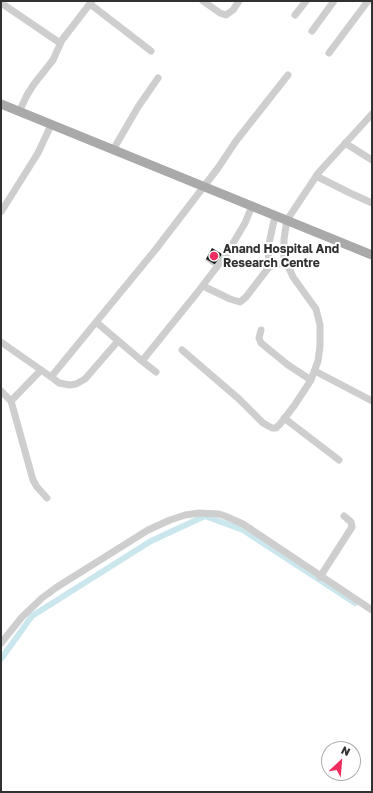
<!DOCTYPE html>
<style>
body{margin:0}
#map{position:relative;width:373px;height:793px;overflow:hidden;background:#fff;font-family:"Golos Text",sans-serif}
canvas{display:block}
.frame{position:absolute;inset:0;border:2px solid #313131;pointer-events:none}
.north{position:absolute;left:321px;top:741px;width:40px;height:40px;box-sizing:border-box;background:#fff;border:1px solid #adadad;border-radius:50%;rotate:26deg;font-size:11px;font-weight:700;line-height:16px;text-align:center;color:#313131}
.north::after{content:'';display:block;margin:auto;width:14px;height:18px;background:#ed2e5e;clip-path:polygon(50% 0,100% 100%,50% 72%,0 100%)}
</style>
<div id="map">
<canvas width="373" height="793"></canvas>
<div class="frame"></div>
<div class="north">N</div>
</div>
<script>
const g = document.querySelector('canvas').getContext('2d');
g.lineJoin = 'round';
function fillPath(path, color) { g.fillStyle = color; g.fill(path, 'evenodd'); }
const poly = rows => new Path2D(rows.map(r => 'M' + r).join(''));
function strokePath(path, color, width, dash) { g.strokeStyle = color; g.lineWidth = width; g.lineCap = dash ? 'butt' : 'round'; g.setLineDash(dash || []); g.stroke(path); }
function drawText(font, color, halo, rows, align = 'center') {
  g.font = font + ' "Golos Text",sans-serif'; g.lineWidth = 4; g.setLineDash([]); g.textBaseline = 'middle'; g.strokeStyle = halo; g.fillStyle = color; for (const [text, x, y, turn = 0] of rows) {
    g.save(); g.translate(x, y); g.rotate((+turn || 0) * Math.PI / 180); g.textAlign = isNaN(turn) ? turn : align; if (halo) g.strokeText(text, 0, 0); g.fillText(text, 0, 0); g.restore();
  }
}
const shadow = poly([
 [211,250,215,264,213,266,205,260]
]);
const canal = poly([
 [1,659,32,616,151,541,205,516,243,530,355,603]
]);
const building = poly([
 [212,248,222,254,216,265,206,259]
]);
const minor = poly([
 [203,1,220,13,226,15,233,10,239,1],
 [1,3,60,43],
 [90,4,151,51],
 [295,15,306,1],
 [312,31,334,1],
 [329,53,368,1],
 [19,112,27,95,34,84,53,60,62,40,92,1],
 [345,143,372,160],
 [113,150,138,107,158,78],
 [316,176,350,193,372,203],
 [1,212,38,153,51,125],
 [269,267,268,248,275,216],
 [203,286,230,299,240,302,246,297,269,267,286,262],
 [96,322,142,361,197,293,226,255,245,223,252,206],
 [261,330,259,338,261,343,288,365,311,380],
 [1,342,54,379,59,383,70,385,76,384,85,379,118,341],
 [182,350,239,399,263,423,272,428,276,428,280,424,294,406,311,380,318,361,320,346,320,325,316,309,293,277,284,257,284,239,287,220,319,172,372,114],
 [142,361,156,372],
 [315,371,372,401],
 [51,377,156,249,218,168,236,141,288,75],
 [1,391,11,401,33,480,37,487,47,498],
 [11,401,41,370],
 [284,418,339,460],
 [320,577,352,527,351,522,344,516],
 [1,643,22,617,42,598,57,587,148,530,170,520,185,515,199,513,219,514,225,516,243,524,372,610]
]);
const major = poly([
 [1,104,372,255]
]);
const markers = [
 [214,256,5,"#ed2e5e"]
];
const poiNames = [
 ["Anand Hospital And",223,249],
 ["Research Centre",223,263]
];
fillPath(shadow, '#0003');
strokePath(canal, '#cbe7ee', 6);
fillPath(building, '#181818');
strokePath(minor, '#cecece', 7);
strokePath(major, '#a9a9a9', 9);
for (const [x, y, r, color] of markers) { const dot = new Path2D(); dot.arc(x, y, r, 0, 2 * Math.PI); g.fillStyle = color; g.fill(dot); strokePath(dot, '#fff', 1.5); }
drawText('bold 12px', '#313131', '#fff', poiNames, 'left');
</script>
